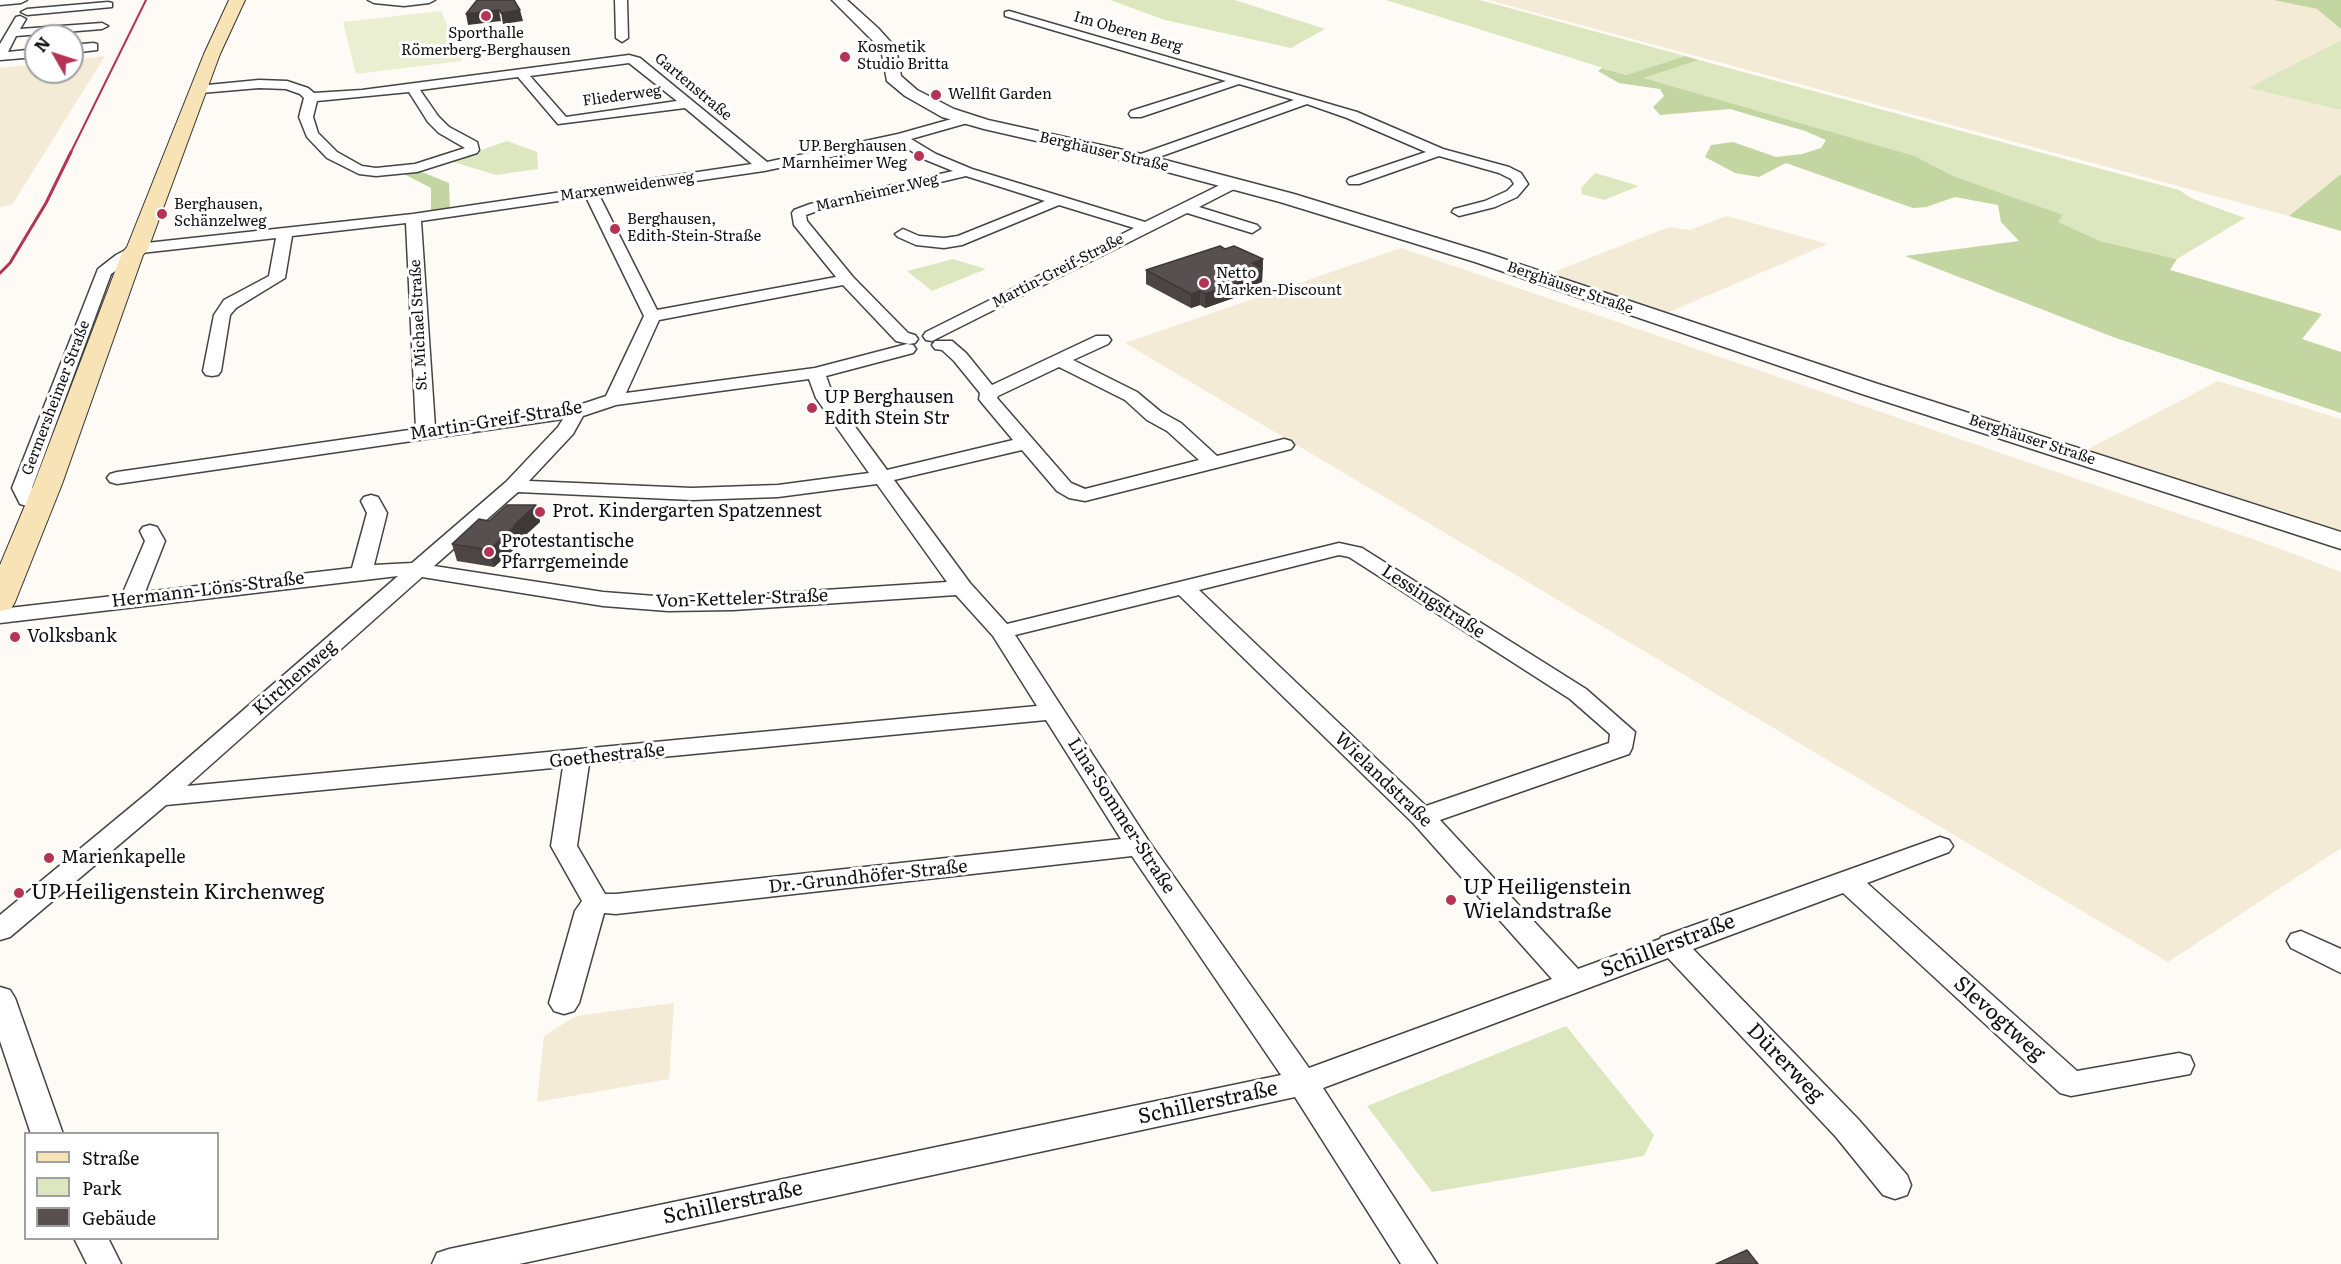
<!DOCTYPE html>
<meta charset="utf-8">
<style>
body{margin:0}
#map{position:relative;width:2341px;height:1264px;overflow:hidden;background:#fefaf5;font-family:Literata,serif}
canvas{display:block}
.legend{position:absolute;left:24px;top:1132px;width:195px;height:108px;box-sizing:border-box;background:#fff;border:2px solid #a0a0a0;margin:0;padding:8px 10px;list-style:none;font-size:18px;color:#111}
.legend li{display:flex;align-items:center;gap:12px;height:30px}
.legend b{width:30px;border:2px solid #a0a0a0}
.north{position:absolute;left:24px;top:24px;width:60px;height:60px;box-sizing:border-box;background:#fff;border:2px solid #a0a0a0;border-radius:50%;rotate:309deg;font-size:16px;font-weight:700;line-height:24px;text-align:center;color:#111}
.north::after{content:'';display:block;margin:auto;width:21px;height:27px;background:#b53454;clip-path:polygon(50% 0,100% 100%,50% 72%,0 100%)}
</style>
<div id="map">
<canvas width="2341" height="1264"></canvas>
<ul class="legend">
<li><b style="height:8px;background:#f8e3b6"></b>Straße</li>
<li><b style="height:16px;background:#dce7c0"></b>Park</li>
<li><b style="height:16px;background:#58504e"></b>Gebäude</li>
</ul>
<div class="north">N</div>
</div>
<script>
const g = document.querySelector('canvas').getContext('2d');
g.lineJoin = 'round';
function fillPath(path, color) { g.fillStyle = color; g.fill(path, 'evenodd'); }
const poly = rows => new Path2D(rows.map(r => 'M' + r).join(''));
function strokePath(path, color, width, dash) { g.strokeStyle = color; g.lineWidth = width; g.lineCap = dash ? 'butt' : 'round'; g.setLineDash(dash || []); g.stroke(path); }
function drawText(font, color, halo, rows, align = 'center') {
  g.font = font + ' Literata,serif'; g.lineWidth = 6; g.setLineDash([]); g.textBaseline = 'middle'; g.strokeStyle = halo; g.fillStyle = color; for (const [text, x, y, turn = 0] of rows) {
    g.save(); g.translate(x, y); g.rotate((+turn || 0) * Math.PI / 180); g.textAlign = isNaN(turn) ? turn : align; if (halo) g.strokeText(text, 0, 0); g.fillText(text, 0, 0); g.restore();
  }
}
const farmland = poly([
 [1488,0,2273,0,2317,9,2341,29,2341,40,2248,88,2341,110,2341,174,2289,216],
 [105,56,12,205,0,207,0,68,36,64,36,72,72,72,72,60],
 [1727,216,1828,244,1667,313,1551,273,1669,227,1690,230],
 [1401,248,2270,545,2341,572,2341,848,2168,962,1125,343],
 [2218,381,2341,419,2341,534,2086,450],
 [674,1003,669,1079,537,1102,544,1036,576,1016]
]);
const green = poly([
 [1110,0,1235,0,1325,29,1291,48,1165,20],
 [1386,0,1480,0,1685,56,1626,75],
 [2341,40,2341,110,2248,88],
 [1699,60,2179,190,2193,199,2245,218,2177,259,2100,241,2057,222,2062,215,1953,176,1915,156,1641,78],
 [507,141,537,152,538,169,496,175,450,161],
 [1595,173,1639,186,1604,200,1582,194,1581,188],
 [953,259,986,269,932,291,907,271],
 [1566,1026,1654,1135,1644,1156,1432,1192,1367,1106]
]);
const forest = poly([
 [2273,0,2341,0,2341,29,2317,9],
 [1685,56,1699,60,1643,78,1915,156,1953,176,2063,215,2058,222,2100,241,2177,259,2170,270,2322,314,2302,339,2341,352,2341,413,2113,337,1905,256,2019,241,2001,222,1998,205,1955,197,1926,207,1913,208,1786,163,1759,177,1735,173,1705,157,1711,145,1733,142,1776,157,1802,154,1821,148,1826,140,1805,131,1730,109,1660,115,1653,107,1664,96,1660,89,1619,83,1598,71,1602,68,1626,75],
 [417,170,449,183,450,209,431,211,431,188,402,173],
 [2341,174,2341,231,2289,216,2336,178]
]);
const pitch = poly([
 [441,11,462,61,356,74,343,22]
]);
const minor = poly([
 [0,0,27,0,21,3,0,5,0,0],
 [368,0,435,0,429,3,404,6,374,3,368,0],
 [615,0,627,0,628,38,622,42,616,38,615,0],
 [108,2,112,3,112,7,27,15,21,12,27,9,108,2],
 [1009,11,1357,112,1443,149,1509,167,1521,173,1528,184,1517,197,1495,207,1459,216,1452,212,1454,209,1485,201,1507,191,1514,184,1511,179,1499,173,1439,156,1359,184,1349,184,1347,181,1349,178,1426,152,1347,118,1307,104,1145,162,1135,162,1133,159,1135,156,1294,100,1239,84,1141,117,1131,117,1129,114,1131,111,1226,81,1005,16,1005,12,1009,11],
 [20,16,26,19,20,29,102,23,108,26,102,29,16,36,8,52,36,49,36,57,0,60,0,44,16,17,20,16],
 [93,43,97,44,97,50,72,53,72,45,93,43],
 [629,55,640,58,767,162,898,134,966,115,971,116,973,119,971,122,911,139,936,154,972,169,1145,222,1228,181,1238,181,1240,184,1238,187,1199,207,1257,225,1260,228,1252,233,1187,213,932,341,926,340,923,336,926,332,1134,228,1059,205,962,245,944,248,916,245,898,237,895,234,903,229,919,236,944,238,958,236,1045,201,966,176,820,210,806,215,807,221,853,277,908,333,915,335,918,339,915,343,909,344,896,341,843,285,659,320,626,393,815,368,907,344,913,345,916,349,913,353,826,376,834,398,887,470,1013,440,982,403,979,399,980,393,954,361,942,350,935,349,932,345,935,341,952,341,966,353,992,385,1096,336,1108,336,1111,340,1108,344,1073,360,1137,392,1161,412,1181,423,1217,456,1284,439,1291,441,1294,445,1291,449,1085,501,1069,498,1057,491,1022,450,894,480,970,583,1007,624,1339,543,1362,548,1586,689,1635,732,1632,748,1629,754,1440,820,1578,969,1660,939,1661,937,1940,837,1949,840,1953,846,1949,852,1867,883,2077,1071,2179,1053,2190,1056,2194,1065,2190,1074,2071,1096,2060,1093,1843,893,1693,949,1858,1119,1907,1175,1911,1185,1907,1195,1895,1199,1883,1195,1836,1137,1668,958,1323,1088,1437,1264,1401,1264,1295,1097,519,1264,432,1264,437,1253,449,1249,1281,1075,1132,856,616,914,604,913,579,1003,574,1011,564,1014,554,1011,549,1003,575,911,582,901,551,846,563,767,166,805,10,937,0,940,0,915,150,791,398,576,0,623,0,609,122,595,145,541,140,531,143,527,150,525,157,527,165,541,145,592,352,568,367,513,361,501,364,497,371,495,378,497,387,513,374,565,412,563,506,482,558,427,563,419,117,484,110,482,107,478,110,474,117,472,416,429,406,223,292,236,285,278,236,308,230,315,221,371,218,375,212,376,206,375,203,371,214,315,224,300,269,276,276,238,141,253,111,274,32,488,34,493,49,494,52,498,49,502,42,504,27,506,20,504,12,488,98,269,116,255,137,244,413,214,752,164,685,108,558,124,518,77,420,90,438,116,449,127,477,142,479,150,477,153,417,172,376,176,359,174,327,158,307,137,299,117,304,98,300,94,286,89,259,88,201,93,197,92,195,89,197,86,259,80,287,81,308,88,314,93,362,90,629,55],
 [629,63,677,101,566,117,530,76,629,63],
 [409,92,428,122,439,133,465,148,415,164,376,168,362,166,337,152,318,133,313,117,317,101,409,92],
 [898,143,926,160,953,171,810,204,794,210,792,213,794,225,836,277,657,310,599,195,764,171,898,143],
 [586,197,644,316,606,396,573,407,435,427,421,221,586,197],
 [1059,367,1125,400,1147,420,1167,431,1199,460,1085,489,1071,483,997,398,998,396,1059,367],
 [809,379,816,398,869,473,778,485,692,488,529,481,573,434,583,416,616,405,809,379],
 [877,484,947,582,733,596,668,597,603,592,434,566,518,492,692,500,778,497,877,484],
 [1339,555,1349,557,1570,699,1610,734,1609,743,1426,806,1199,590,1339,555],
 [422,577,603,606,668,611,733,610,956,595,993,636,1037,706,187,786,422,577],
 [1179,595,1413,823,1552,979,1309,1068,1148,840,1015,635,1179,595],
 [1046,720,1121,839,616,894,605,894,577,846,589,764,1046,720],
 [2301,931,2341,949,2341,973,2291,948,2287,941,2291,934,2301,931],
 [0,987,10,990,15,998,63,1134,31,1134,0,1041,0,987],
 [74,1238,108,1238,121,1264,87,1264,74,1238]
]);
const tertiary = poly([
 [832,0,847,0,878,28,896,48,901,76,917,90,954,109,988,120,1146,155,1294,194,1489,254,1875,383,2341,532,2341,549,1859,393,1475,262,1280,202,1137,164,984,129,942,117,905,96,887,81,881,49,832,0]
]);
const secondary = poly([
 [229,0,245,0,220,54,148,249,143,255,62,484,15,602,11,609,0,611,0,565,34,484,122,253,127,247,204,54,229,0]
]);
const railFar1 = poly([
 [70,154,146,0]
]);
const rail = poly([
 [0,273,10,263,46,203,71,152]
]);
const wall = poly([
 [1225,249,1263,259,1262,282,1245,288,1245,294,1205,308,1200,305,1191,308,1146,284,1146,270],
 [536,505,540,522,520,540,521,543,494,567,457,561,452,544,489,521]
]);
const shadedWall = poly([
 [499,10,501,21,468,25,466,14],
 [520,10,523,21,503,24,501,13],
 [1263,259,1262,282,1245,288,1245,294,1205,308,1205,294,1252,263],
 [1200,291,1200,305,1191,308,1191,294],
 [536,505,540,522,520,540,521,543,494,567,489,550,514,525]
]);
const building = poly([
 [477,0,514,0,520,10,501,13,499,10,466,14,477,0],
 [1220,246,1225,249,1234,246,1263,259,1252,263,1262,269,1239,277,1245,280,1205,294,1200,291,1191,294,1146,270,1220,246],
 [507,505,536,505,514,525,516,525,489,550,452,544,479,519,489,521,507,505],
 [1747,1250,1758,1264,1716,1264,1747,1250]
]);
const markers = [
 [486,16,6,"#b53454"],
 [845,57,6,"#b53454"],
 [936,95,6,"#b53454"],
 [919,156,6,"#b53454"],
 [162,214,6,"#b53454"],
 [615,229,6,"#b53454"],
 [1204,283,6,"#b53454"],
 [812,408,6,"#b53454"],
 [540,512,6,"#b53454"],
 [489,552,6,"#b53454"],
 [15,637,6,"#b53454"],
 [49,858,6,"#b53454"],
 [19,893,6,"#b53454"],
 [1451,900,6,"#b53454"]
];
const farStreetnames = [
 ["Im Oberen Berg",1128,32,16],
 ["Gartenstraße",693,87,40],
 ["Fliederweg",622,96,-8],
 ["Berghäuser Straße",1104,152,13],
 ["Marxenweidenweg",627,187,-8],
 ["Marnheimer Weg",877,193,-13],
 ["Martin-Greif-Straße",1058,271,-27],
 ["Berghäuser Straße",1570,288,19],
 ["St. Michael Straße",419,325,-93],
 ["Germersheimer Straße",56,398,-69],
 ["Berghäuser Straße",2032,440,18]
];
const farPoinames = [
 ["Sporthalle",486,34,"center"],
 ["Römerberg-Berghausen",486,51,"center"],
 ["Kosmetik",857,48],
 ["Studio Britta",857,65],
 ["Wellfit Garden",948,95],
 ["UP Berghausen",907,147,"right"],
 ["Marnheimer Weg",907,164,"right"],
 ["Berghausen,",174,205],
 ["Schänzelweg",174,222],
 ["Berghausen,",627,220],
 ["Edith-Stein-Straße",627,237],
 ["Netto",1216,274],
 ["Marken-Discount",1216,291]
];
const poiNames = [
 ["UP Berghausen",824,398],
 ["Edith Stein Str",824,419],
 ["Prot. Kindergarten Spatzennest",552,512],
 ["Protestantische",501,542],
 ["Pfarrgemeinde",501,563],
 ["Volksbank",27,637],
 ["Marienkapelle",61,858]
];
const streetNames = [
 ["Martin-Greif-Straße",496,421,-9],
 ["Hermann-Löns-Straße",208,590,-7],
 ["Von-Ketteler-Straße",742,599,-2],
 ["Lessingstraße",1433,602,33],
 ["Kirchenweg",295,678,-41],
 ["Goethestraße",607,756,-6],
 ["Wielandstraße",1383,780,44],
 ["Lina-Sommer-Straße",1121,816,57],
 ["Dr.-Grundhöfer-Straße",868,877,-6]
];
const nearPoinames = [
 ["UP Heiligenstein",1463,888],
 ["Wielandstraße",1463,912],
 ["UP Heiligenstein Kirchenweg",31,893]
];
const nearStreetnames = [
 ["Schillerstraße",1668,946,-21],
 ["Slevogtweg",1999,1019,42],
 ["Dürerweg",1785,1063,46],
 ["Schillerstraße",1208,1103,-12],
 ["Schillerstraße",733,1203,-12]
];
fillPath(farmland, '#f3ebd6');
fillPath(green, '#dce7c0');
fillPath(forest, '#c3d6a1');
fillPath(pitch, '#eaefd1');
strokePath(minor, '#444', 3);
strokePath(tertiary, '#444', 3);
strokePath(secondary, '#333', 2);
fillPath(minor, '#fff');
fillPath(tertiary, '#fff');
fillPath(secondary, '#f8e3b6');
strokePath(railFar1, '#b53454', 2);
strokePath(rail, '#b53454', 3);
fillPath(wall, '#4c4543');
fillPath(shadedWall, '#3e3837');
fillPath(building, '#58504e');
strokePath(building, '#3e3837', 1.5);
for (const [x, y, r, color] of markers) { const dot = new Path2D(); dot.arc(x, y, r, 0, 2 * Math.PI); g.fillStyle = color; g.fill(dot); strokePath(dot, '#fff', 2); }
drawText('15px', '#111', '#fff', farStreetnames);
drawText('15px', '#111', '#fff', farPoinames, 'left');
drawText('18px', '#111', '#fff', poiNames, 'left');
drawText('18px', '#111', '#fff', streetNames);
drawText('21px', '#111', '#fff', nearPoinames, 'left');
drawText('21px', '#111', '#fff', nearStreetnames);
</script>
